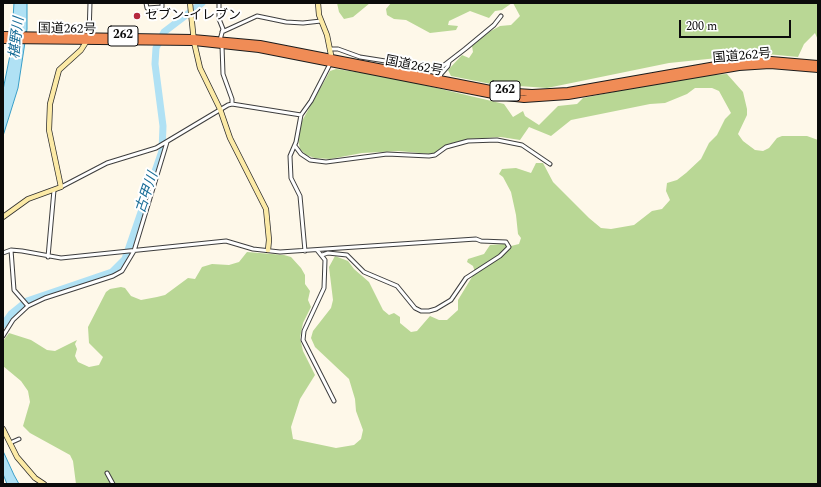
<!DOCTYPE html>
<meta charset="utf-8">
<style>
body{margin:0}
#map{position:relative;width:821px;height:487px;overflow:hidden;background:#fef8e9;font-family:Spectral,serif}
canvas{display:block}
.frame{position:absolute;inset:0;border:4px solid #0b0b0b;pointer-events:none}
.scale{position:absolute;left:679px;top:20px;width:112px;height:18px;box-sizing:border-box;border:2px solid #0b0b0b;border-top:0;padding-left:5px;font-size:12px;line-height:14px;white-space:nowrap;color:#0b0b0b;-webkit-text-stroke:3px #fff;paint-order:stroke}
</style>
<div id="map">
<canvas width="821" height="487"></canvas>
<div class="frame"></div>
<div class="scale">200 m</div>
</div>
<script>
const g = document.querySelector('canvas').getContext('2d');
g.lineJoin = 'round';
function fillPath(path, color) { g.fillStyle = color; g.fill(path, 'evenodd'); }
const poly = rows => new Path2D(rows.map(r => 'M' + r).join(''));
function strokePath(path, color, width, dash) { g.strokeStyle = color; g.lineWidth = width; g.lineCap = dash ? 'butt' : 'round'; g.setLineDash(dash || []); g.stroke(path); }
function drawText(font, color, halo, rows, align = 'center') {
  g.font = font + ' Spectral,"Noto Sans JP",serif'; g.lineWidth = 4; g.setLineDash([]); g.textBaseline = 'middle'; g.strokeStyle = halo; g.fillStyle = color; for (const [text, x, y, turn = 0] of rows) {
    g.save(); g.translate(x, y); g.rotate((+turn || 0) * Math.PI / 180); g.textAlign = isNaN(turn) ? turn : align; if (halo) g.strokeText(text, 0, 0); g.fillText(text, 0, 0); g.restore();
  }
}
const forest = poly([
 [337,3,370,3,353,17,344,19,339,12],
 [391,3,512,3,502,10,495,11,489,18,470,11,449,21,448,25,458,26,456,30,430,33,406,20,394,19,387,15,386,9],
 [513,3,818,3,818,40,815,33,804,44,798,57,767,54,742,49,737,56,669,63,547,88,491,84,451,76,448,70,462,55,469,58,473,52,472,46,489,32,500,26,511,25,520,16],
 [336,69,390,77,500,103,504,104,513,117,523,111,525,116,539,125,558,106,577,104,583,98,694,76,727,74,743,92,747,109,747,115,738,134,743,141,755,150,763,151,769,148,777,138,782,136,807,136,818,140,818,484,76,484,73,461,70,455,30,433,23,426,30,402,28,391,21,381,3,366,3,341,9,333,31,340,47,350,55,351,77,340,75,344,77,349,75,356,78,362,89,367,99,365,103,357,89,343,88,327,106,292,110,289,121,287,125,288,131,296,141,300,157,297,165,295,188,278,195,279,202,267,212,264,229,265,239,262,247,252,284,255,291,257,301,268,305,275,305,284,310,291,308,300,311,307,303,323,300,338,303,351,315,375,300,399,291,427,293,439,336,448,354,445,361,439,363,430,356,411,355,399,349,379,315,347,311,338,313,331,331,308,333,300,329,267,335,256,348,261,354,269,369,282,383,310,389,315,394,313,400,317,400,323,411,332,417,331,430,316,439,320,447,320,458,310,458,300,475,272,473,266,467,262,468,259,484,254,490,245,504,244,511,246,519,244,521,238,518,234,516,215,511,192,503,177,499,174,502,169,516,168,531,173,536,163,543,163,553,182,589,218,601,228,611,229,634,225,652,211,662,209,670,200,666,191,667,183,677,180,686,173,701,159,709,143,717,135,725,119,731,113,719,91,712,88,695,88,687,94,665,103,650,104,571,120,551,136,529,127,520,140,501,137,469,139,448,144,436,153,430,154,399,151,362,153,330,159,315,158,306,155,300,149,298,139,302,121,330,71]
]);
const water = poly([
 [14,3,27,3,27,29,18,88,3,136,3,90,11,50,14,3],
 [3,451,14,475,19,484,7,484,3,474,3,451]
]);
const river = poly([
 [3,325,11,314,27,301,112,272,125,259,162,151,163,126,155,64,156,48,164,32,202,3]
]);
const street = poly([
 [146,3,147,8,162,7,162,3],
 [219,3,219,19,223,29,220,40],
 [222,32,257,16,286,22,303,23,321,21],
 [89,35,90,3],
 [222,46,223,74,232,99,232,104],
 [331,49,338,49,360,57,436,69,443,66,465,49,494,25,501,16],
 [439,80,441,74,448,66,449,62],
 [295,146,301,154,310,160,326,162,387,154,429,156,435,155,446,147,468,141,497,140,522,145,550,164],
 [61,187,107,163,156,148,228,105,232,104,301,115],
 [317,250,325,260,324,288,304,331,303,340,334,401],
 [305,251,300,196,291,178,290,156,296,142,301,115,311,101,329,66],
 [3,253,11,250,22,251,61,258,226,241,253,249,280,252,476,239,481,241,506,242,509,247,500,256,466,278,451,300,436,309,429,311,421,311,415,308,397,286,364,272,347,255,328,253,322,255],
 [48,257,54,190],
 [28,306,45,298,113,276,122,271,134,251,167,142],
 [3,336,13,320,28,306,14,290,11,250],
 [10,443,19,439],
 [107,473,113,484]
]);
const secondary = poly([
 [190,3,194,42,200,68,220,109,230,138,266,209,269,240,268,250],
 [318,3,319,15,327,35,331,55],
 [3,217,28,199,61,187,49,130,50,104,59,70,81,50,88,39],
 [3,429,17,457,35,478,44,484]
]);
const highway = poly([
 [3,35,193,38,260,44,501,91,532,93,568,91,733,62,771,60,818,64],
 [3,40,194,42,259,49,498,96,524,99,568,96,739,67,770,65,818,69]
]);
const markers = [
 [137,16,4,"#b5283e"]
];
const shields = [
 [123,36,30],
 [505,91,30]
];
const shieldNames = [
 ["262",123,36],
 ["262",505,91]
];
const poiNames = [
 ["セブン-イレブン",145,16]
];
const streetNames = [
 ["国道262号",67,30,1],
 ["国道262号",742,57,-5],
 ["国道262号",414,67,11]
];
const waterNames = [
 ["椹野川",18,38,-83],
 ["古甲川",148,193,-71]
];
fillPath(forest, '#b9d795');
fillPath(water, '#b0e1f4');
strokePath(water, '#399ec8', 1);
strokePath(river, '#b0e1f4', 7);
strokePath(street, '#3e3e3e', 5);
strokePath(secondary, '#2d2d2d', 6);
strokePath(highway, '#1c1c1c', 8);
strokePath(street, '#fff', 3);
strokePath(secondary, '#fceaa6', 4.5);
strokePath(highway, '#f08c56', 6);
for (const [x, y, r, color] of markers) { const dot = new Path2D(); dot.arc(x, y, r, 0, 2 * Math.PI); g.fillStyle = color; g.fill(dot); strokePath(dot, '#fff', 1.5); }
for (const [x, y, w] of shields) { const box = new Path2D(); box.roundRect(x - w / 2, y - 10, w, 20, 3); g.fillStyle = '#fff'; g.fill(box); strokePath(box, '#0b0b0b', 1); }
drawText('bold 12px', '#0b0b0b', null, shieldNames);
drawText('13px', '#0b0b0b', '#fff', poiNames, 'left');
drawText('13px', '#0b0b0b', '#fff', streetNames);
drawText('italic 14px', '#196d97', '#fff', waterNames);
</script>
